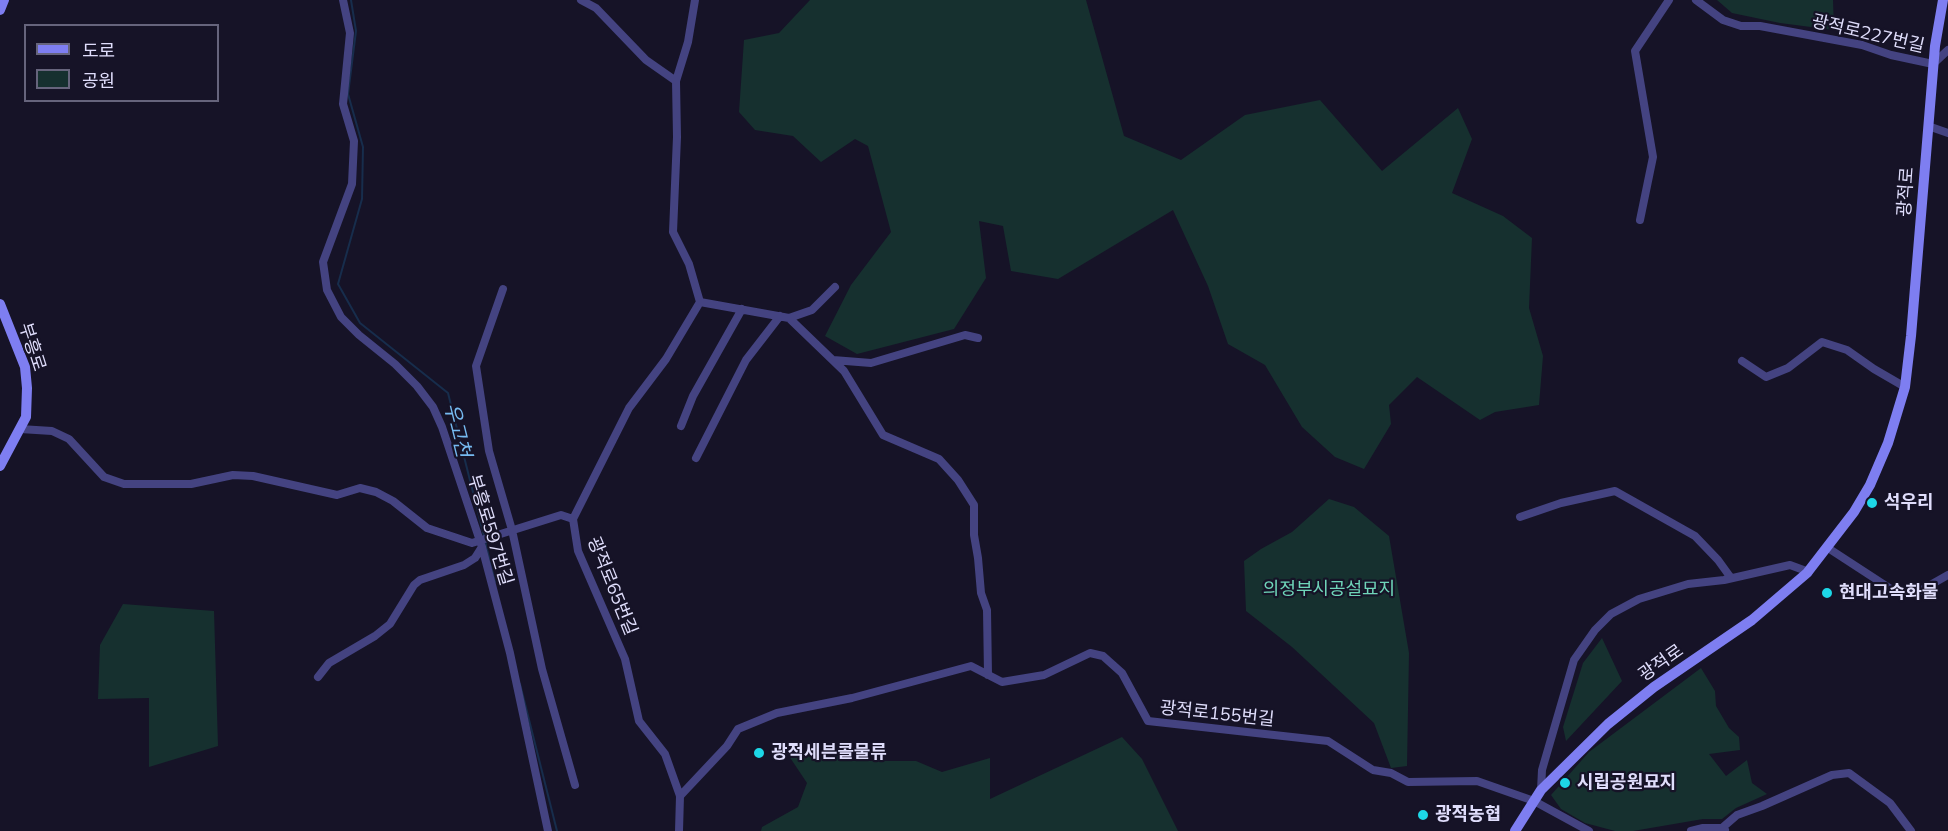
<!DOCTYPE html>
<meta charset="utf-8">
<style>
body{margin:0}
#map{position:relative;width:1948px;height:831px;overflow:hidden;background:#161327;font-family:Mulish,"Noto Sans KR",sans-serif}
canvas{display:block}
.legend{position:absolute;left:24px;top:24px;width:195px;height:78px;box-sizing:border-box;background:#161327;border:2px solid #66647c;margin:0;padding:8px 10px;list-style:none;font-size:18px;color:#dfddfb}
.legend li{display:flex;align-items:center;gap:12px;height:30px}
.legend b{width:30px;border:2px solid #66647c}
</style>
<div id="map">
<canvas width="1948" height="831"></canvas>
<ul class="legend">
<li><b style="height:8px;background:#7e7ef1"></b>도로</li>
<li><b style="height:16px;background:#16302f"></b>공원</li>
</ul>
</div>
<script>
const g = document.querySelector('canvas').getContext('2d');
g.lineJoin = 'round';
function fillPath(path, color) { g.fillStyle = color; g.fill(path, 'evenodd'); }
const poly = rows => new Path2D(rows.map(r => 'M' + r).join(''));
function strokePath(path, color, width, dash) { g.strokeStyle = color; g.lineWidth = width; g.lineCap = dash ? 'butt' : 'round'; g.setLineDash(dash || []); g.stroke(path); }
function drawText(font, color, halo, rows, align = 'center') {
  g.font = font + ' Mulish,"Noto Sans KR",sans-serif'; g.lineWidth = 4.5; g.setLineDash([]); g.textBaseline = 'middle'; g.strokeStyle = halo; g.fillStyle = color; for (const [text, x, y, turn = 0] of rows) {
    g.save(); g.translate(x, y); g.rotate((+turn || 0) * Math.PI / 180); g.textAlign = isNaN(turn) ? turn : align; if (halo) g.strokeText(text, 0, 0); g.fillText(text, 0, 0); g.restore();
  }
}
const green = poly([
 [810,0,1086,0,1124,136,1181,160,1245,115,1320,100,1382,171,1458,108,1472,139,1452,193,1503,216,1532,238,1529,308,1543,356,1539,405,1495,412,1480,420,1417,377,1389,405,1391,424,1364,469,1335,457,1302,427,1265,365,1228,344,1208,286,1173,210,1058,279,1011,271,1003,226,979,221,986,278,954,329,857,354,825,336,851,285,891,232,868,146,855,139,821,162,793,136,755,130,739,112,744,40,779,33],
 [1717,0,1833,0,1834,30,1780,23,1732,13],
 [1329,499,1354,507,1389,536,1409,653,1407,766,1391,768,1374,723,1292,647,1246,611,1244,561,1261,549,1292,532],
 [123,604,214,611,218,746,149,767,149,698,98,699,100,645],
 [1602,638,1622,681,1566,741,1563,727,1583,663],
 [1701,668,1715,691,1716,706,1729,728,1739,737,1740,750,1709,754,1726,776,1747,760,1752,783,1767,794,1736,808,1722,819,1703,819,1633,831,1615,831,1585,823,1561,809,1551,795,1589,752],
 [1122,737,1142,759,1178,831,761,831,762,827,798,807,807,783,789,756,829,751,848,761,916,761,942,772,990,758,990,799]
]);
const stream = poly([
 [351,0,356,31,348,94,363,147,362,199,338,284,360,323,448,393,484,536],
 [485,541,495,582],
 [520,684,557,831]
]);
const street = poly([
 [343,0,350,33,343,104,354,141,352,184,323,262,327,290,341,317,359,335,395,364,417,386,433,407,442,427,482,547,510,653,548,831],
 [581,0,596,8,646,60,676,81],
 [695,0,688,42,676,81,677,137,673,232,689,264,700,302],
 [1696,0,1723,20,1741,26,1760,26,1862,45,1891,55,1933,64,1948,50],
 [1928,126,1948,133],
 [1640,220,1653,157,1635,51,1669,0],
 [503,289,476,366,489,451,512,530,542,669,575,785],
 [789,318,812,310,835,287],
 [833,360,871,363,965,335,978,338],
 [1742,361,1766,377,1788,368,1822,342,1847,350,1874,369,1905,387],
 [681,426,693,396,742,309],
 [20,429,52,431,69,439,104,477,124,484,191,484,233,475,253,476,337,495,360,488,376,492,393,501,427,528,472,543,561,515,573,519],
 [696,458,746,360,780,316],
 [1520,517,1561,503,1615,491,1695,536,1718,560,1731,578],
 [1828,548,1894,591,1918,592,1948,575],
 [318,677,329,663,375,636,390,624,414,585,420,580,464,565,475,558,482,547],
 [1541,790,1542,770,1574,660,1595,630,1611,614,1639,599,1688,584,1724,580,1790,565,1809,572],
 [680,796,727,746,738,729,777,713,852,698,971,666,1002,682,1044,675,1090,653,1103,656,1122,673,1148,721,1328,741,1373,770,1391,773,1408,782,1477,781,1534,801,1589,831],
 [1722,828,1737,815,1762,806,1832,775,1849,773,1890,803,1911,831],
 [679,831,680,796,665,754,639,721,625,659,578,551,573,519,629,408,666,359,700,302,789,318,844,371,883,435,939,459,958,480,974,505,974,535,978,558,981,593,987,610,988,675],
 [1691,831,1703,828,1722,828,1725,830]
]);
const secondary = poly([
 [0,10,4,0],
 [0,304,25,367,27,388,26,417,0,466],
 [1515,831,1541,790,1608,724,1654,687,1752,620,1807,573,1854,512,1870,485,1888,443,1905,387,1911,336,1935,46,1943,0]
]);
const markers = [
 [1872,503,6,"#1dd7e7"],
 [1827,593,6,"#1dd7e7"],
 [759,753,6,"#1dd7e7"],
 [1565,783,6,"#1dd7e7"],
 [1423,815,6,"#1dd7e7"]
];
const streetNames = [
 ["광적로227번길",1868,34,13],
 ["광적로",1906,192,-86],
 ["부흥로",32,347,72],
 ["부흥로597번길",490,530,73],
 ["광적로65번길",612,586,68],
 ["광적로",1661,663,-35],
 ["광적로155번길",1217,714,6]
];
const poiNames = [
 ["석우리",1884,503],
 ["현대고속화물",1839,593],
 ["광적세븐콜물류",771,753],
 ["시립공원묘지",1577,783],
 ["광적농협",1435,815]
];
const parkNames = [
 ["의정부시공설묘지",1329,590]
];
const waterNames = [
 ["우고천",457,430,76]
];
fillPath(green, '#16302f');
strokePath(stream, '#172d4c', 2);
strokePath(street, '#444381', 8);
strokePath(secondary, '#7e7ef1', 10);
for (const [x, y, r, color] of markers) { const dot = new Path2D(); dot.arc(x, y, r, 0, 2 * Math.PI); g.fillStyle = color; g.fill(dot); strokePath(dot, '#161327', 2); }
drawText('18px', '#dfddfb', '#161327', streetNames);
drawText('bold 18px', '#dfddfb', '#161327', poiNames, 'left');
drawText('18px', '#6fd5b9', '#161327', parkNames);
drawText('italic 20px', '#76baf0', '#161327', waterNames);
</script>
